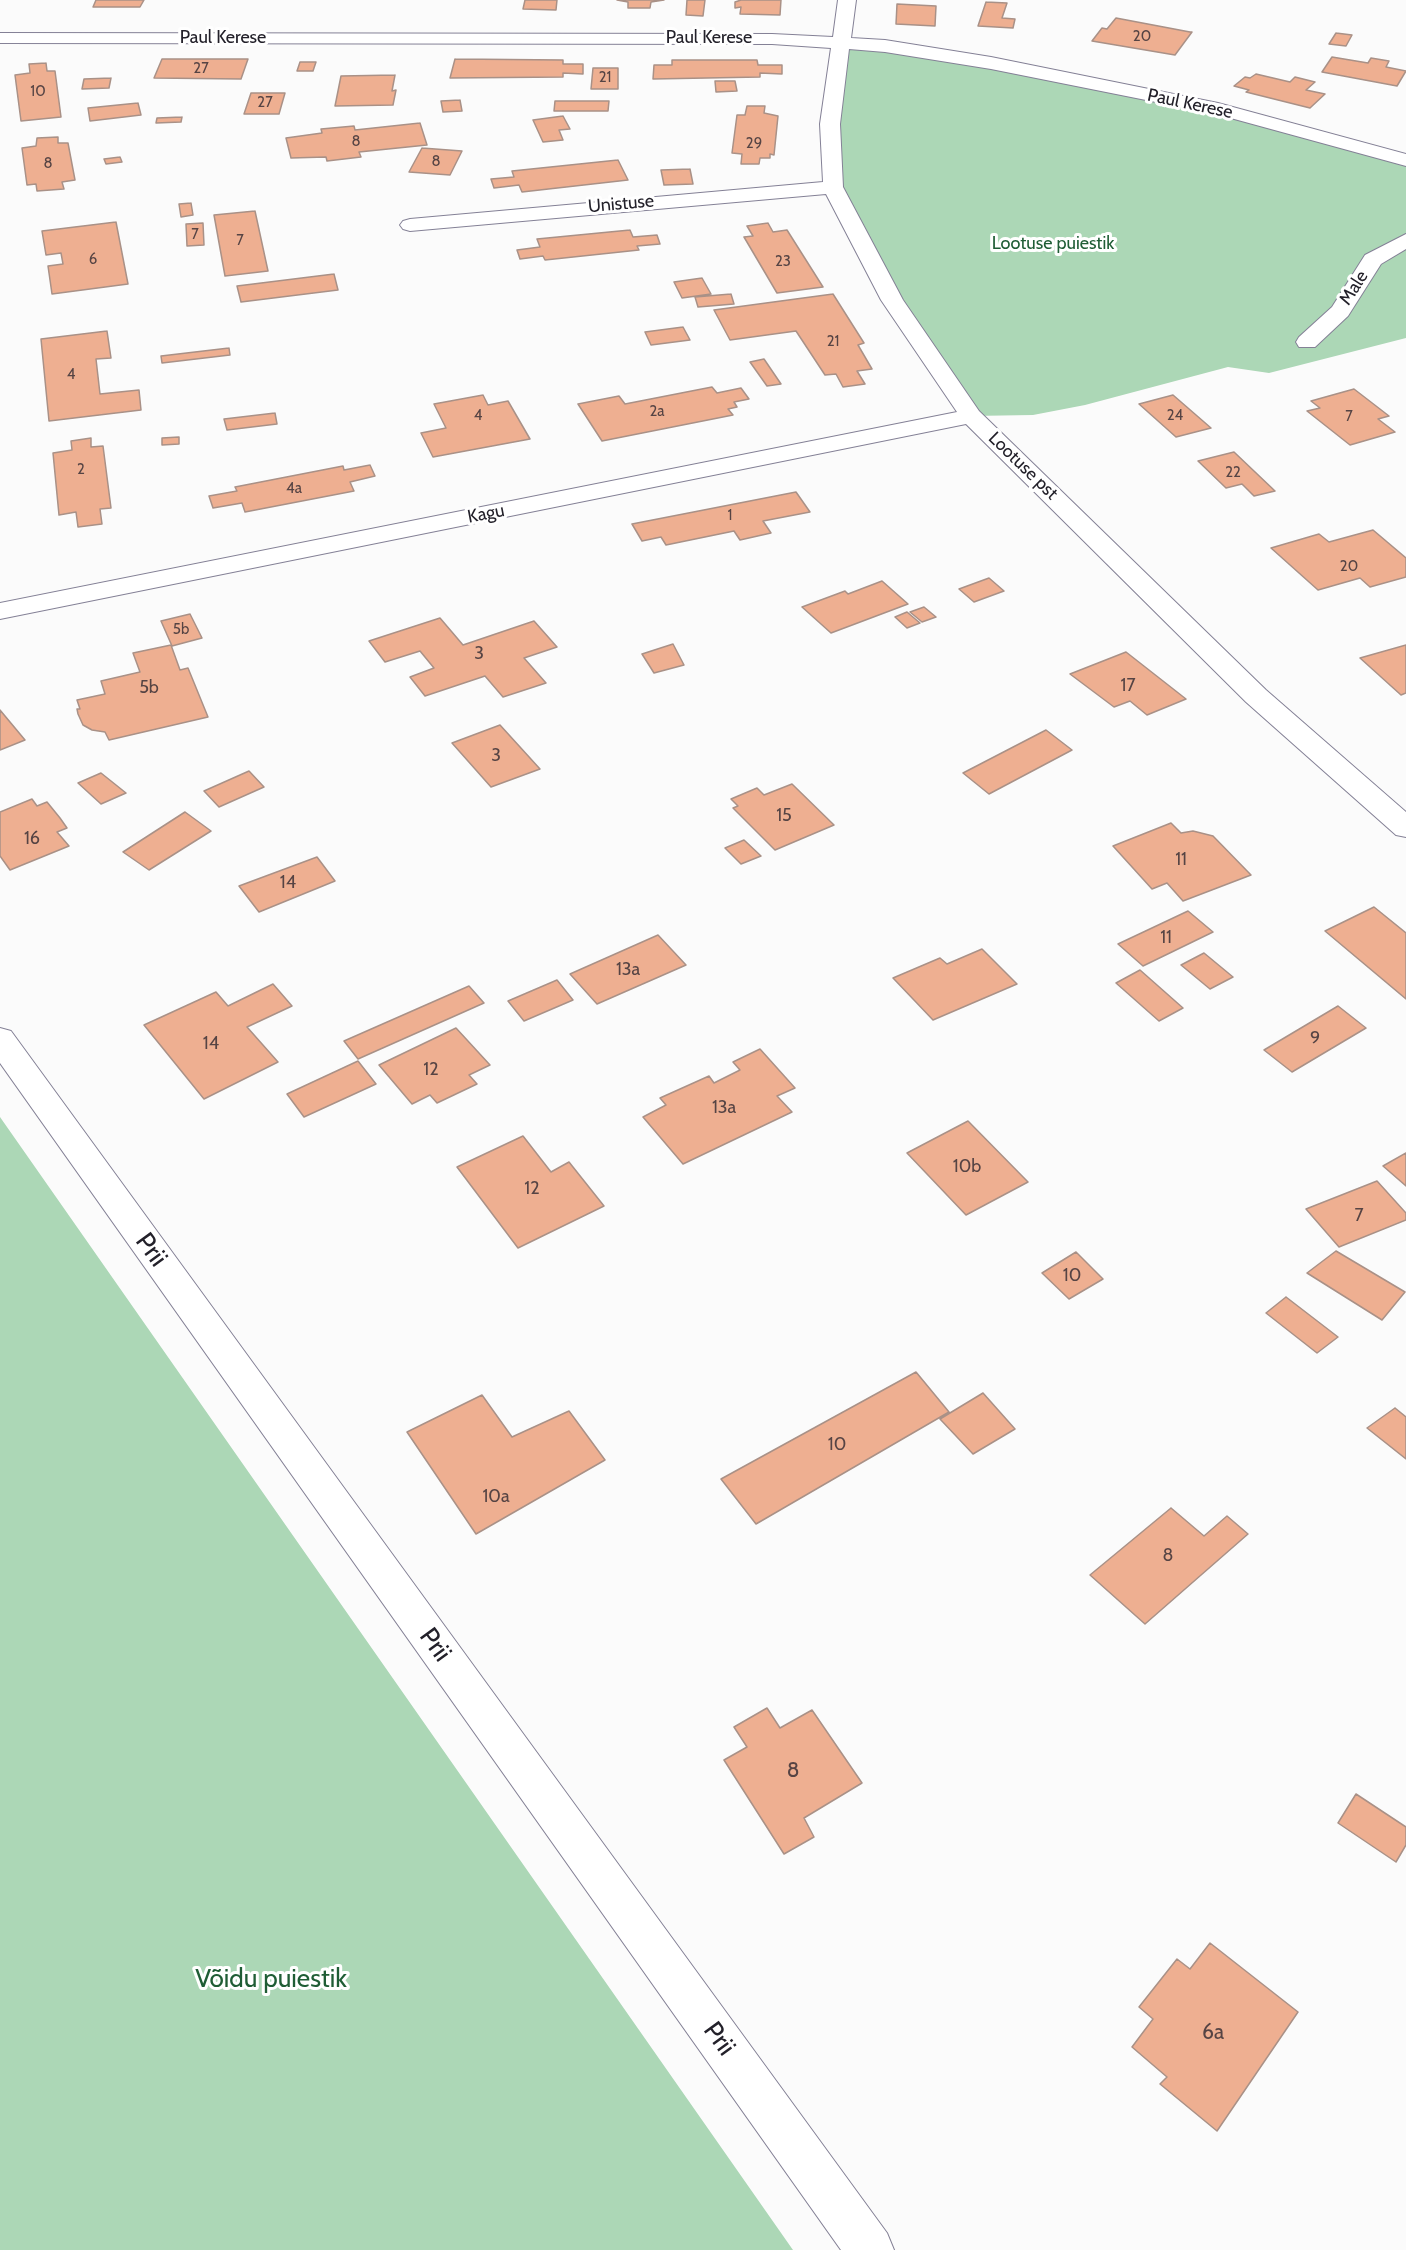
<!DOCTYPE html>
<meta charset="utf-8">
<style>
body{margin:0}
canvas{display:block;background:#fbfbfb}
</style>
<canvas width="1406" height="2250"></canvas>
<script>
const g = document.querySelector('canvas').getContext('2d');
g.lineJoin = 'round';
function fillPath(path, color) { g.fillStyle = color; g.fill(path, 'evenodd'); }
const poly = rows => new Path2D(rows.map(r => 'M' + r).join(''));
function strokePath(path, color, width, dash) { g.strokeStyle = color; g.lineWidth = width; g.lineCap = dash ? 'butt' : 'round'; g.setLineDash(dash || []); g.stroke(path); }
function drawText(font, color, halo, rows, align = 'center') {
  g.font = font + ' Cabin,sans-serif'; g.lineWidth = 6; g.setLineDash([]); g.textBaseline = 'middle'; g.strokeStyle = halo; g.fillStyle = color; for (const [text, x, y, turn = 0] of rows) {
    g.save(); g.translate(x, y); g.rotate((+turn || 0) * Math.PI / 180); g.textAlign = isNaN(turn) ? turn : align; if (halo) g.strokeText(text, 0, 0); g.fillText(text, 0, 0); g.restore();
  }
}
const green = poly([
 [839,43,885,46,1218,109,1406,160,1406,338,1269,373,1228,367,1085,405,1033,415,971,416,833,187],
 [0,1117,793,2250,0,2250]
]);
const building = poly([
 [96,0,144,0,140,7,93,7,96,0],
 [525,0,557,0,556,10,523,9,525,0],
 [617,0,664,0,651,2,650,8,628,8,628,2,617,0],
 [687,0,705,0,703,16,686,15,687,0],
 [741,0,781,0,780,15,740,14,741,7,735,8,735,2,741,0],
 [986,2,1007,3,1002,18,1015,19,1013,28,978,26,986,2],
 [897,4,936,6,935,26,896,24,897,4],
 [1116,18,1190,32,1192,32,1175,55,1092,41,1102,28,1107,29,1116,18],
 [1336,33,1352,35,1346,46,1329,44,1336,33],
 [1332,57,1368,63,1371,58,1389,61,1386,67,1406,71,1397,86,1322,72,1332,57],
 [162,59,248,59,241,79,154,78,162,59],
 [455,59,563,60,563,64,583,64,583,74,563,73,563,77,450,78,455,59],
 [672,60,757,60,758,65,782,65,782,74,760,73,760,77,653,79,654,65,672,65,672,60],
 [300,62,316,62,313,71,297,71,300,62],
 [46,63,47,71,55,71,61,117,21,121,15,75,30,73,29,64,46,63],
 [593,68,618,68,618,89,591,89,593,68],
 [1256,74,1290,82,1295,77,1315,82,1306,90,1325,94,1310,108,1246,92,1249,90,1234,86,1245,77,1250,78,1256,74],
 [395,75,392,91,396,90,393,105,335,106,341,76,395,75],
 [111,78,109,88,82,89,84,79,111,78],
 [715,81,735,81,737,91,716,92,715,81],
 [251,93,285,93,279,114,244,114,251,93],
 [460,100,462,111,443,112,441,101,460,100],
 [555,101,609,101,608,111,554,111,555,101],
 [138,103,141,115,90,121,88,108,138,103],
 [747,106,765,106,764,113,778,116,774,155,770,154,770,158,760,158,759,164,741,164,742,154,732,153,737,115,745,115,747,106],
 [563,116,570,129,559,130,563,140,543,142,533,120,563,116],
 [182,117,181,122,156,123,157,118,182,117],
 [420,123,427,145,359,152,361,157,327,161,326,157,291,158,286,138,322,133,321,129,354,126,355,130,420,123],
 [58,137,58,143,68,143,75,180,62,182,64,189,37,191,36,184,27,185,22,148,36,146,37,138,58,137],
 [422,148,462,151,450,175,409,172,422,148],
 [120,157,122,162,106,164,104,159,120,157],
 [618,160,628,180,522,192,519,185,494,188,491,179,514,177,512,171,618,160],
 [690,169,693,184,664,185,661,170,690,169],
 [191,203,193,215,181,217,179,204,191,203],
 [255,211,268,271,225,276,214,215,255,211],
 [116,222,128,284,52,294,48,266,63,264,61,253,46,255,42,231,116,222],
 [203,223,204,245,187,246,186,224,203,223],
 [768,223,773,232,787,230,823,287,777,293,744,237,753,236,747,226,768,223],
 [630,230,633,237,657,235,660,244,637,246,639,250,545,260,543,256,520,259,517,250,540,247,537,239,630,230],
 [334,274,338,290,241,302,237,286,334,274],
 [702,278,711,294,682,298,674,282,702,278],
 [731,294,734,304,698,307,695,297,731,294],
 [833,294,864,343,858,345,872,369,857,371,865,384,843,387,836,374,825,375,796,331,730,340,714,310,833,294],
 [683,327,690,340,651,345,645,332,683,327],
 [107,331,111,358,96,359,100,394,139,390,141,410,49,421,41,339,107,331],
 [229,348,230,355,162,363,161,356,229,348],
 [764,359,781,384,767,386,750,362,764,359],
 [712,387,717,393,741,388,749,399,734,402,737,407,728,409,733,415,602,441,578,404,619,396,625,404,712,387],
 [1354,389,1389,416,1378,419,1395,432,1350,445,1307,411,1320,408,1311,401,1354,389],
 [483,395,488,405,508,401,530,439,433,457,421,433,446,428,434,404,483,395],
 [1173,395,1211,428,1176,437,1139,404,1173,395],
 [275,413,277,424,227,430,224,419,275,413],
 [179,437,179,444,162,445,162,438,179,437],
 [91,438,91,447,103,446,111,508,100,509,102,524,78,527,76,512,59,515,53,453,72,450,71,441,91,438],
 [1234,452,1275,491,1254,496,1242,484,1226,488,1198,461,1234,452],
 [370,465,375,476,350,482,354,491,245,512,242,503,213,508,209,496,237,491,235,487,343,466,344,470,370,465],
 [796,492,810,512,763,521,771,533,740,540,734,531,666,545,661,537,642,541,632,524,796,492],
 [1373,530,1406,558,1406,577,1370,587,1360,578,1318,590,1271,548,1319,534,1329,542,1373,530],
 [989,578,1004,591,974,602,959,589,989,578],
 [882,581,908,604,831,633,802,607,845,591,848,594,882,581],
 [924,607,936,617,922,622,910,612,924,607],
 [907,612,920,623,907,628,895,617,907,612],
 [190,614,202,638,172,646,161,621,190,614],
 [440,618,463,645,534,621,557,647,524,658,546,683,503,697,485,676,425,696,410,677,434,668,420,651,385,662,369,641,440,618],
 [673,644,684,665,654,673,642,654,673,644],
 [171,645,180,670,188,668,208,717,109,740,105,732,92,730,83,725,78,714,77,709,80,709,77,700,105,694,101,681,140,672,133,653,171,645],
 [1406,645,1406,693,1401,695,1360,658,1406,645],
 [1126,652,1186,699,1147,715,1130,701,1114,707,1070,674,1126,652],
 [0,710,25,740,0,750,0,710],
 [500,725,540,769,491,787,452,743,500,725],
 [1046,730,1072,750,989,794,963,773,1046,730],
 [249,771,264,787,219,807,204,791,249,771],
 [101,773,126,793,101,804,78,783,101,773],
 [792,784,834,825,775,850,733,808,738,806,731,799,757,788,764,795,792,784],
 [32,799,37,806,47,802,60,818,67,828,57,832,69,846,10,870,0,856,0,812,32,799],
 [185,812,211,831,149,870,123,852,185,812],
 [1171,823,1181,833,1193,831,1213,836,1251,875,1183,901,1167,883,1152,889,1113,846,1171,823],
 [744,840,761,856,741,864,725,848,744,840],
 [317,857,335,881,259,912,239,886,317,857],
 [1374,907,1406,933,1406,999,1325,931,1374,907],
 [1188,911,1213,932,1143,966,1118,944,1188,911],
 [658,935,686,965,597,1004,570,974,658,935],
 [982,949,1017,984,933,1020,893,978,940,958,947,964,982,949],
 [1204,953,1233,977,1210,989,1181,965,1204,953],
 [1140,970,1183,1008,1159,1021,1116,983,1140,970],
 [557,980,573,1000,524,1021,508,1001,557,980],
 [273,984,292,1006,247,1027,278,1062,204,1099,144,1025,216,992,228,1006,273,984],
 [469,986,484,1003,358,1059,344,1041,469,986],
 [1338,1006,1366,1028,1292,1072,1264,1050,1338,1006],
 [456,1028,490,1065,469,1075,477,1084,437,1103,430,1095,412,1104,379,1065,456,1028],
 [760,1049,795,1088,777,1096,792,1112,683,1164,643,1117,666,1105,660,1098,709,1076,714,1083,740,1070,733,1062,760,1049],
 [358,1061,376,1084,304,1117,287,1094,358,1061],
 [968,1121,1028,1182,966,1215,907,1153,968,1121],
 [523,1136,551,1172,569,1162,604,1206,518,1248,457,1167,523,1136],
 [1406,1153,1406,1186,1383,1166,1406,1153],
 [1377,1181,1406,1213,1406,1220,1339,1247,1306,1209,1377,1181],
 [1336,1251,1405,1292,1382,1320,1307,1273,1336,1251],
 [1076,1252,1103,1279,1069,1299,1042,1273,1076,1252],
 [1286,1297,1338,1337,1317,1353,1266,1313,1286,1297],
 [916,1372,949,1412,756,1524,721,1479,916,1372],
 [983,1393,1015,1429,973,1454,940,1419,983,1393],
 [482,1395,512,1437,569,1411,605,1460,476,1534,407,1432,482,1395],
 [1395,1408,1406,1417,1406,1459,1367,1428,1395,1408],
 [1171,1508,1204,1536,1227,1516,1248,1534,1145,1624,1090,1575,1171,1508],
 [767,1708,780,1728,812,1710,862,1783,804,1818,814,1837,784,1854,724,1760,747,1747,734,1727,767,1708],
 [1356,1794,1406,1827,1406,1845,1396,1862,1338,1823,1356,1794],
 [1210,1943,1298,2012,1217,2131,1160,2084,1167,2077,1132,2047,1153,2019,1139,2007,1177,1959,1190,1969,1210,1943]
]);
const minor = poly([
 [838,0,856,0,851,38,885,40,991,57,1218,103,1406,154,1406,166,1216,114,991,69,885,52,849,49,840,124,843,187,903,300,979,411,1266,690,1406,812,1406,837,1396,835,1246,702,966,424,0,619,0,603,957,412,881,300,826,194,410,231,403,229,400,225,403,221,410,219,823,182,820,124,831,48,772,44,0,43,0,33,772,34,833,37,838,0],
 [1406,234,1406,249,1381,264,1348,316,1315,347,1299,347,1296,342,1299,337,1332,307,1365,255,1406,234],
 [0,1028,11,1031,887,2233,894,2250,841,2250,0,1063,0,1028]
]);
const farNumbernames = [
 ["20",1142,37],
 ["27",201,69],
 ["21",605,78],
 ["10",38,92],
 ["27",265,103],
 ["8",356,142],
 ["29",754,144],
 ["8",436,162],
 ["8",48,164],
 ["7",195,235],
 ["7",240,241],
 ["6",93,260],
 ["23",783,262],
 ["21",833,342],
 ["4",71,375],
 ["2a",657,412],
 ["4",478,416],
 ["24",1175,416],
 ["7",1349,417],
 ["2",81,470],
 ["22",1233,473],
 ["4a",294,489],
 ["1",730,516],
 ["20",1349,567],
 ["5b",181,630]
];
const farStreetnames = [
 ["Paul Kerese",223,38],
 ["Paul Kerese",709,38],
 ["Paul Kerese",1190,104,12],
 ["Unistuse",621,204,-5],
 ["Male",1354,288,-57],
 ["Lootuse pst",1023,466,44],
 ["Kagu",486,514,-11]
];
const farParknames = [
 ["Lootuse puiestik",1053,244]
];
const numberNames = [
 ["3",479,654],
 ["17",1128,686],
 ["5b",149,688],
 ["3",496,756],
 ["15",784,816],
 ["16",32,839],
 ["11",1181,860],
 ["14",288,883],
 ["11",1166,938],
 ["13a",628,970],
 ["9",1315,1039],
 ["14",211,1044],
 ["12",431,1070],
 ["13a",724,1108],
 ["10b",967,1167],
 ["12",532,1189],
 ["7",1359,1216],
 ["10",1072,1276],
 ["10",837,1445],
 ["10a",496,1497],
 ["8",1168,1556]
];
const nearNumbernames = [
 ["8",793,1771],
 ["6a",1213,2033]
];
const nearStreetnames = [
 ["Prii",151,1250,54],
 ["Prii",435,1645,54],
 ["Prii",719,2039,54]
];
const nearParknames = [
 ["Võidu puiestik",271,1979]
];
fillPath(green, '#acd7b6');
fillPath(building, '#eeaf91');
strokePath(building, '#a99187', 1.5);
strokePath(minor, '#848196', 2);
fillPath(minor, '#fff');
drawText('15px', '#564444', null, farNumbernames);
drawText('18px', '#23212a', '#fff', farStreetnames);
drawText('18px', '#1f5d35', '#fff', farParknames);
drawText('18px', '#564444', null, numberNames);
drawText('21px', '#564444', null, nearNumbernames);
drawText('26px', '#23212a', '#fff', nearStreetnames);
drawText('26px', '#1f5d35', '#fff', nearParknames);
</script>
